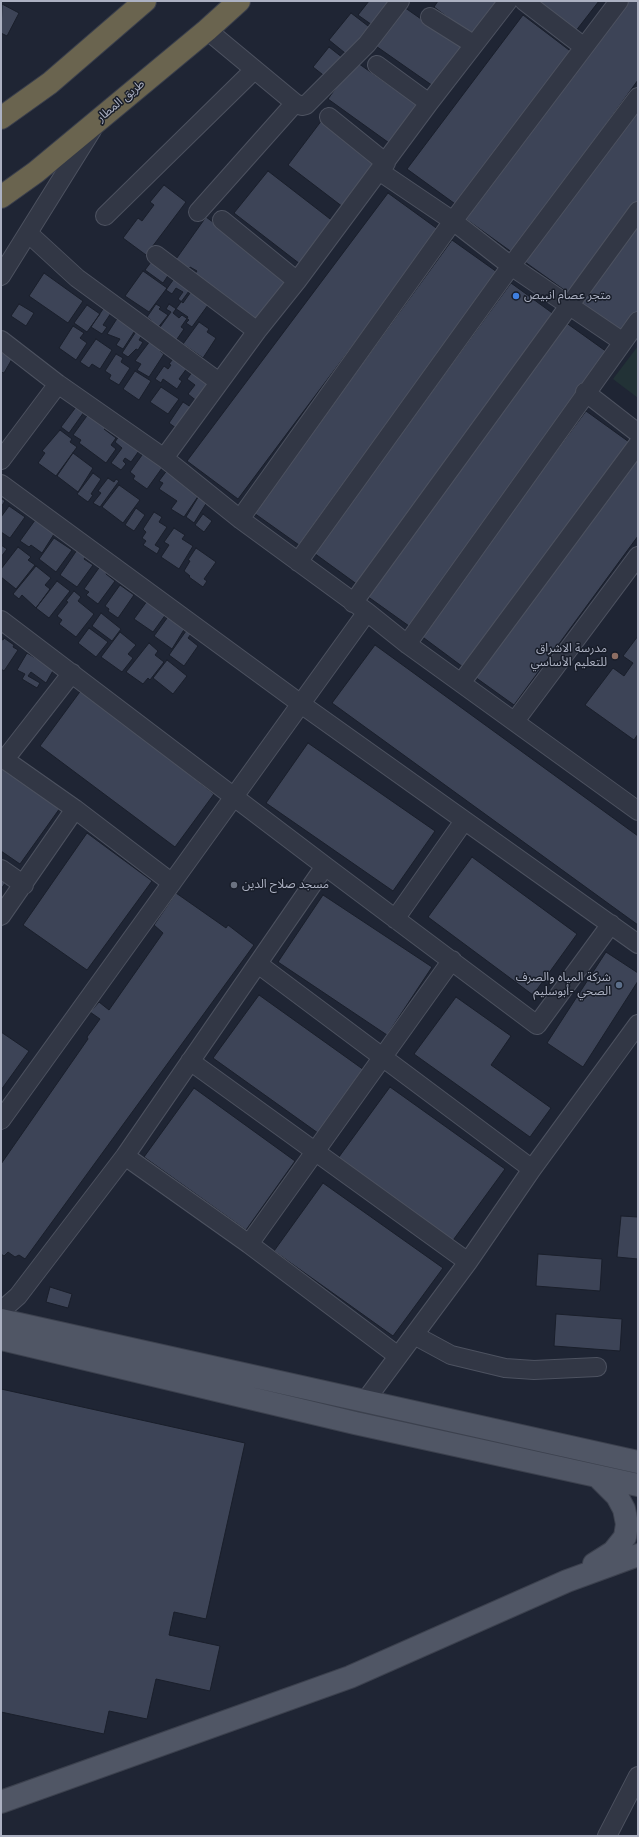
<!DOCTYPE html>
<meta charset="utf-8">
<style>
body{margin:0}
#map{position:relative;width:639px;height:1837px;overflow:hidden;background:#1f2534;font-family:"Varela Round",sans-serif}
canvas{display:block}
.frame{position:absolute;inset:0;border:2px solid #acb1c2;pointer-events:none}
</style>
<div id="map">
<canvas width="639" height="1837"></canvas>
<div class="frame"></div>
</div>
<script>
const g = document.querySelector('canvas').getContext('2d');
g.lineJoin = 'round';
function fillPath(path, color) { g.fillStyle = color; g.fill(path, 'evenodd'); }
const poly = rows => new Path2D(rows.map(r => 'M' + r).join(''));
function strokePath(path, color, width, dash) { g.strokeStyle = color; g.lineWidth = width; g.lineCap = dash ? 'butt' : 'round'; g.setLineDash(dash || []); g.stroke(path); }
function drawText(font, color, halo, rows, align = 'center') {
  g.font = font + ' "Varela Round","Noto Sans Arabic",sans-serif'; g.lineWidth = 3; g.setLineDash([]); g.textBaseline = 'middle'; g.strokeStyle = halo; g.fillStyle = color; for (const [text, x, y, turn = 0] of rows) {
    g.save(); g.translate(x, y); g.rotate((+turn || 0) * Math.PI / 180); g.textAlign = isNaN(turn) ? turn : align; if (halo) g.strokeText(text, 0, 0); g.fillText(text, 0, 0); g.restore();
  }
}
const green = poly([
 [638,346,638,398,613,379]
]);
const building = poly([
 [369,1,395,1,375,27,358,15,369,1],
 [438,1,499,1,473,36,434,7,438,1],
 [534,1,599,1,575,32,534,1],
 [625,1,638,1,638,80,513,253,466,219,625,1],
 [2,4,19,13,7,36,1,33,2,4],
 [401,5,464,49,436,88,373,44,401,5],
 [351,13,372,29,350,57,329,40,351,13],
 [523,15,573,53,458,206,407,169,523,15],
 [329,47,343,58,327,78,313,67,329,47],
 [355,61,420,107,392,145,328,99,355,61],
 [638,108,638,200,570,294,525,262,638,108],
 [322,120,378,162,343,207,288,165,322,120],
 [268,171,334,222,300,264,234,213,268,171],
 [164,185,186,202,146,255,123,238,138,218,142,221,154,205,150,202,164,185],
 [388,193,439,230,238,499,187,461,388,193],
 [206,217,293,280,261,324,174,262,206,217],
 [638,225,638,317,625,334,581,303,638,225],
 [452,240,497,272,299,545,254,513,452,240],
 [157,254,173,268,163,283,145,270,157,254],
 [183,266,188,270,190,267,197,271,194,275,200,279,183,303,178,299,183,292,176,288,172,294,166,290,183,266],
 [143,271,167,288,149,312,125,296,143,271],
 [44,273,83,301,68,323,29,296,44,273],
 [511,283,555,315,358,585,314,553,511,283],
 [189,291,208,305,192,327,186,323,189,320,182,315,179,318,173,313,189,291],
 [19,304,34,313,26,326,11,316,19,304],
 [156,304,161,307,159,309,168,315,157,329,150,324,152,321,147,317,156,304],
 [169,304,188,317,181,327,184,329,175,342,158,330,171,312,166,309,169,304],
 [87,305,100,314,87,332,74,323,87,305],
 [105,306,113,310,103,325,107,327,102,334,91,327,105,306],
 [120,314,138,326,123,349,116,345,120,339,107,334,120,314],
 [199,322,209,329,207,332,216,338,203,358,183,344,199,322],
 [565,322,607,352,409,626,367,596,565,322],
 [73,326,84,333,80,338,87,343,76,360,59,348,73,326],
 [137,330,143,334,139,340,143,342,138,350,136,349,128,357,122,353,137,330],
 [96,339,112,350,100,369,92,364,89,368,80,362,96,339],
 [150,341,164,345,160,351,164,354,149,377,137,370,141,364,135,361,150,341],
 [1,352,12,359,4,373,1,372,1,352],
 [116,354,123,358,121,362,130,368,119,385,109,379,111,375,105,371,116,354],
 [176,355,190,364,179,379,182,381,177,389,163,379,161,383,155,379,164,366,168,369,171,365,169,364,176,355],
 [135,371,151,381,139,400,123,389,135,371],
 [193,371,211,384,198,402,188,394,195,385,187,379,193,371],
 [161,387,179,399,168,414,150,402,161,387],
 [183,402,197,411,183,433,169,423,183,402],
 [76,407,84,412,69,433,61,427,76,407],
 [586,411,629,442,463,667,420,635,586,411],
 [89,413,107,426,104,429,116,438,111,445,116,449,106,463,79,443,81,440,73,435,89,413],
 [60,430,72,439,70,442,77,447,56,476,38,463,45,453,42,451,60,430],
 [121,433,141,448,131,462,125,458,123,461,126,464,121,470,111,463,122,448,115,442,121,433],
 [147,448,162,459,158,465,162,468,147,489,133,479,135,476,130,472,147,448],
 [73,453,93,468,78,492,57,476,73,453],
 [638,456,638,536,514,705,475,677,638,456],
 [168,469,201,492,184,517,171,509,177,501,159,489,163,483,159,481,168,469],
 [93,473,101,479,91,494,93,495,88,502,77,494,93,473],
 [108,478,114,482,116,479,119,481,100,507,93,503,101,493,98,491,108,478],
 [119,485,140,500,123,523,102,507,119,485],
 [200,494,209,499,194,523,186,517,200,494],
 [1,498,5,501,1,507,1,498],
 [9,506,25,517,10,538,1,532,1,517,9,506],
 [136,508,145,515,134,531,125,525,136,508],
 [154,512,162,517,159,522,167,527,155,545,160,548,157,554,143,545,146,541,142,538,146,532,143,529,154,512],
 [203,514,212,521,204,532,195,525,203,514],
 [38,516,56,531,42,553,31,545,29,547,20,541,38,516],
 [174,528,185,535,182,539,193,546,179,569,161,557,169,545,164,542,174,528],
 [54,538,72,550,56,572,39,559,54,538],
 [1,545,7,549,1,557,1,545],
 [18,547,31,557,28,560,35,565,16,589,1,577,1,569,18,547],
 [196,548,216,562,204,579,207,581,203,587,189,577,190,576,184,571,190,561,188,560,196,548],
 [77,550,86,556,84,559,93,565,77,587,60,575,77,550],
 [101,565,108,570,106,574,115,581,98,604,86,595,89,592,84,589,101,565],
 [36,566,51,578,45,585,50,589,36,608,22,595,19,599,13,594,36,566],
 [57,581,70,591,49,618,36,608,57,581],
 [120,585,134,595,118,618,108,611,109,609,105,606,120,585],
 [74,591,81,597,78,601,94,614,76,637,59,624,62,620,57,616,68,602,66,601,74,591],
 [150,597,169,610,153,632,134,619,150,597],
 [101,613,121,629,112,641,92,626,101,613],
 [170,614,185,628,172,649,154,636,170,614],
 [89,628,108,642,96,657,78,643,89,628],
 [186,631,191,634,188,638,198,646,184,666,169,655,186,631],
 [120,632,136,645,128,654,133,658,122,672,101,657,120,632],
 [638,636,638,734,634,740,585,705,613,668,624,676,633,663,623,656,638,636],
 [4,638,14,645,13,647,18,650,4,671,1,669,1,639,3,640,4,638],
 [149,643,158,651,155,655,164,662,150,680,148,678,143,684,126,672,149,643],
 [375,645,638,836,638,925,332,703,375,645],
 [27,653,54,669,46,683,31,672,28,676,40,683,37,688,22,679,25,674,17,670,27,653],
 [167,660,187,676,173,694,153,678,167,660],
 [82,689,214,794,175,847,40,746,82,689],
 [308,743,435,831,393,891,266,803,308,743],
 [1,766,60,808,20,864,1,851,1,766],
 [87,833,152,881,87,970,23,925,87,833],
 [472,857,577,934,533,995,428,917,472,857],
 [1,878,6,882,1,889,1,878],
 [176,893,226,928,228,925,254,945,25,1259,19,1255,15,1257,8,1252,4,1256,1,1254,1,1164,88,1039,87,1037,100,1019,90,1012,99,1002,109,1010,163,933,154,925,176,893],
 [323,895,432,967,387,1035,278,962,323,895],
 [606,952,638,973,638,981,583,1067,547,1043,606,952],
 [259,995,364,1070,318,1133,213,1058,259,995],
 [456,997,511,1036,491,1065,551,1108,530,1137,414,1054,456,997],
 [1,1032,29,1051,1,1090,1,1032],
 [390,1087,505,1169,451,1243,336,1161,390,1087],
 [194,1088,295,1161,246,1230,144,1157,194,1088],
 [323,1183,443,1268,393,1336,274,1251,323,1183],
 [621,1216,638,1217,638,1259,617,1257,621,1216],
 [538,1254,602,1259,600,1291,536,1286,538,1254],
 [50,1287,72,1294,68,1308,46,1302,50,1287],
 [556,1314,622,1319,620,1351,554,1346,556,1314],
 [1,1389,245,1443,206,1619,174,1612,169,1635,220,1646,210,1691,156,1679,147,1719,109,1711,104,1734,1,1712,1,1389]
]);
const minor = poly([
 [524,1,584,47],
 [430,17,473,44],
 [377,65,429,103],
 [295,103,302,106,306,105,367,44,400,1],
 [329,117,386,163],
 [379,171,453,221,511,266,623,342],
 [198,212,295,103,207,30],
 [105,216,254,70],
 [222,220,297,281],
 [28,233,77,278,219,382],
 [156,255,257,331],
 [1,276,92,130],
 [1,340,58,384,164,458,240,519,367,612,407,644,638,811],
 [585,392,638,433],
 [164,458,257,331,297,281,429,103,508,1],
 [1,460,58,384],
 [1,484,301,704,638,944],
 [240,519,453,221,619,1],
 [298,562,511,266,638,97],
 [353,603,638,211],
 [1,620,325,866,125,1156,18,1296,1,1311],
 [407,644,638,321],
 [461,683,638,444],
 [515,721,638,556],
 [1,757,75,809,172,883],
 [5,759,72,673],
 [325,866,537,1025,611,924],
 [1,869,24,885],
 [1,916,75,809],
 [395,919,464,821],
 [258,964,532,1169],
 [190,1061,468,1262],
 [1,1120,367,612],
 [125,1156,249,1244,398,1356],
 [249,1244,452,960],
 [414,1335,451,1355,505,1368,534,1370,597,1367],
 [365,1401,468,1262,532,1169,638,1024],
 [607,1836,638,1776]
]);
const major = poly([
 [1,1320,638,1462],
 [1,1339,355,1423,638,1485],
 [594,1564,613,1552,625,1537,627,1524,624,1509,617,1496,597,1476],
 [1,1802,350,1677,567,1581,638,1555]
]);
const highway = poly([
 [1,118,50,83,145,1],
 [1,197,36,172,207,30,239,1]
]);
const markers = [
 [516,296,4,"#3f7fe0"],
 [615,656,4,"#8d6e63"],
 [234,885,4,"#6b7280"],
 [619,985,4,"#5c6f8a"]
];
const streetNames = [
 ["طريق المطار",121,101,-40]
];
const poiNames = [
 ["متجر عصام انبيص",524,296],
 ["مدرسة الاشراق",607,649,"right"],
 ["للتعليم الأساسي",607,663,"right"],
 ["مسجد صلاح الدين",242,885],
 ["شركة المياه والصرف",611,978,"right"],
 ["الصحي -أبوسليم",611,992,"right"]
];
fillPath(green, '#223236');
fillPath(building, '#3d4457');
strokePath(building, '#1a1f2b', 1);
strokePath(minor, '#4d5260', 20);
strokePath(major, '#3c414e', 24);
strokePath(highway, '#3a3f4c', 24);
strokePath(minor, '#323745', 18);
strokePath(major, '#505665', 22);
strokePath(highway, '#6a644f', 22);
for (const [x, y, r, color] of markers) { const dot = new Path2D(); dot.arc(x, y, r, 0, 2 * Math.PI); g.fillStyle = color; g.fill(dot); strokePath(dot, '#181d29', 1.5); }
drawText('12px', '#acb1c2', '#181d29', streetNames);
drawText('12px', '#acb1c2', '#181d29', poiNames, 'left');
</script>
